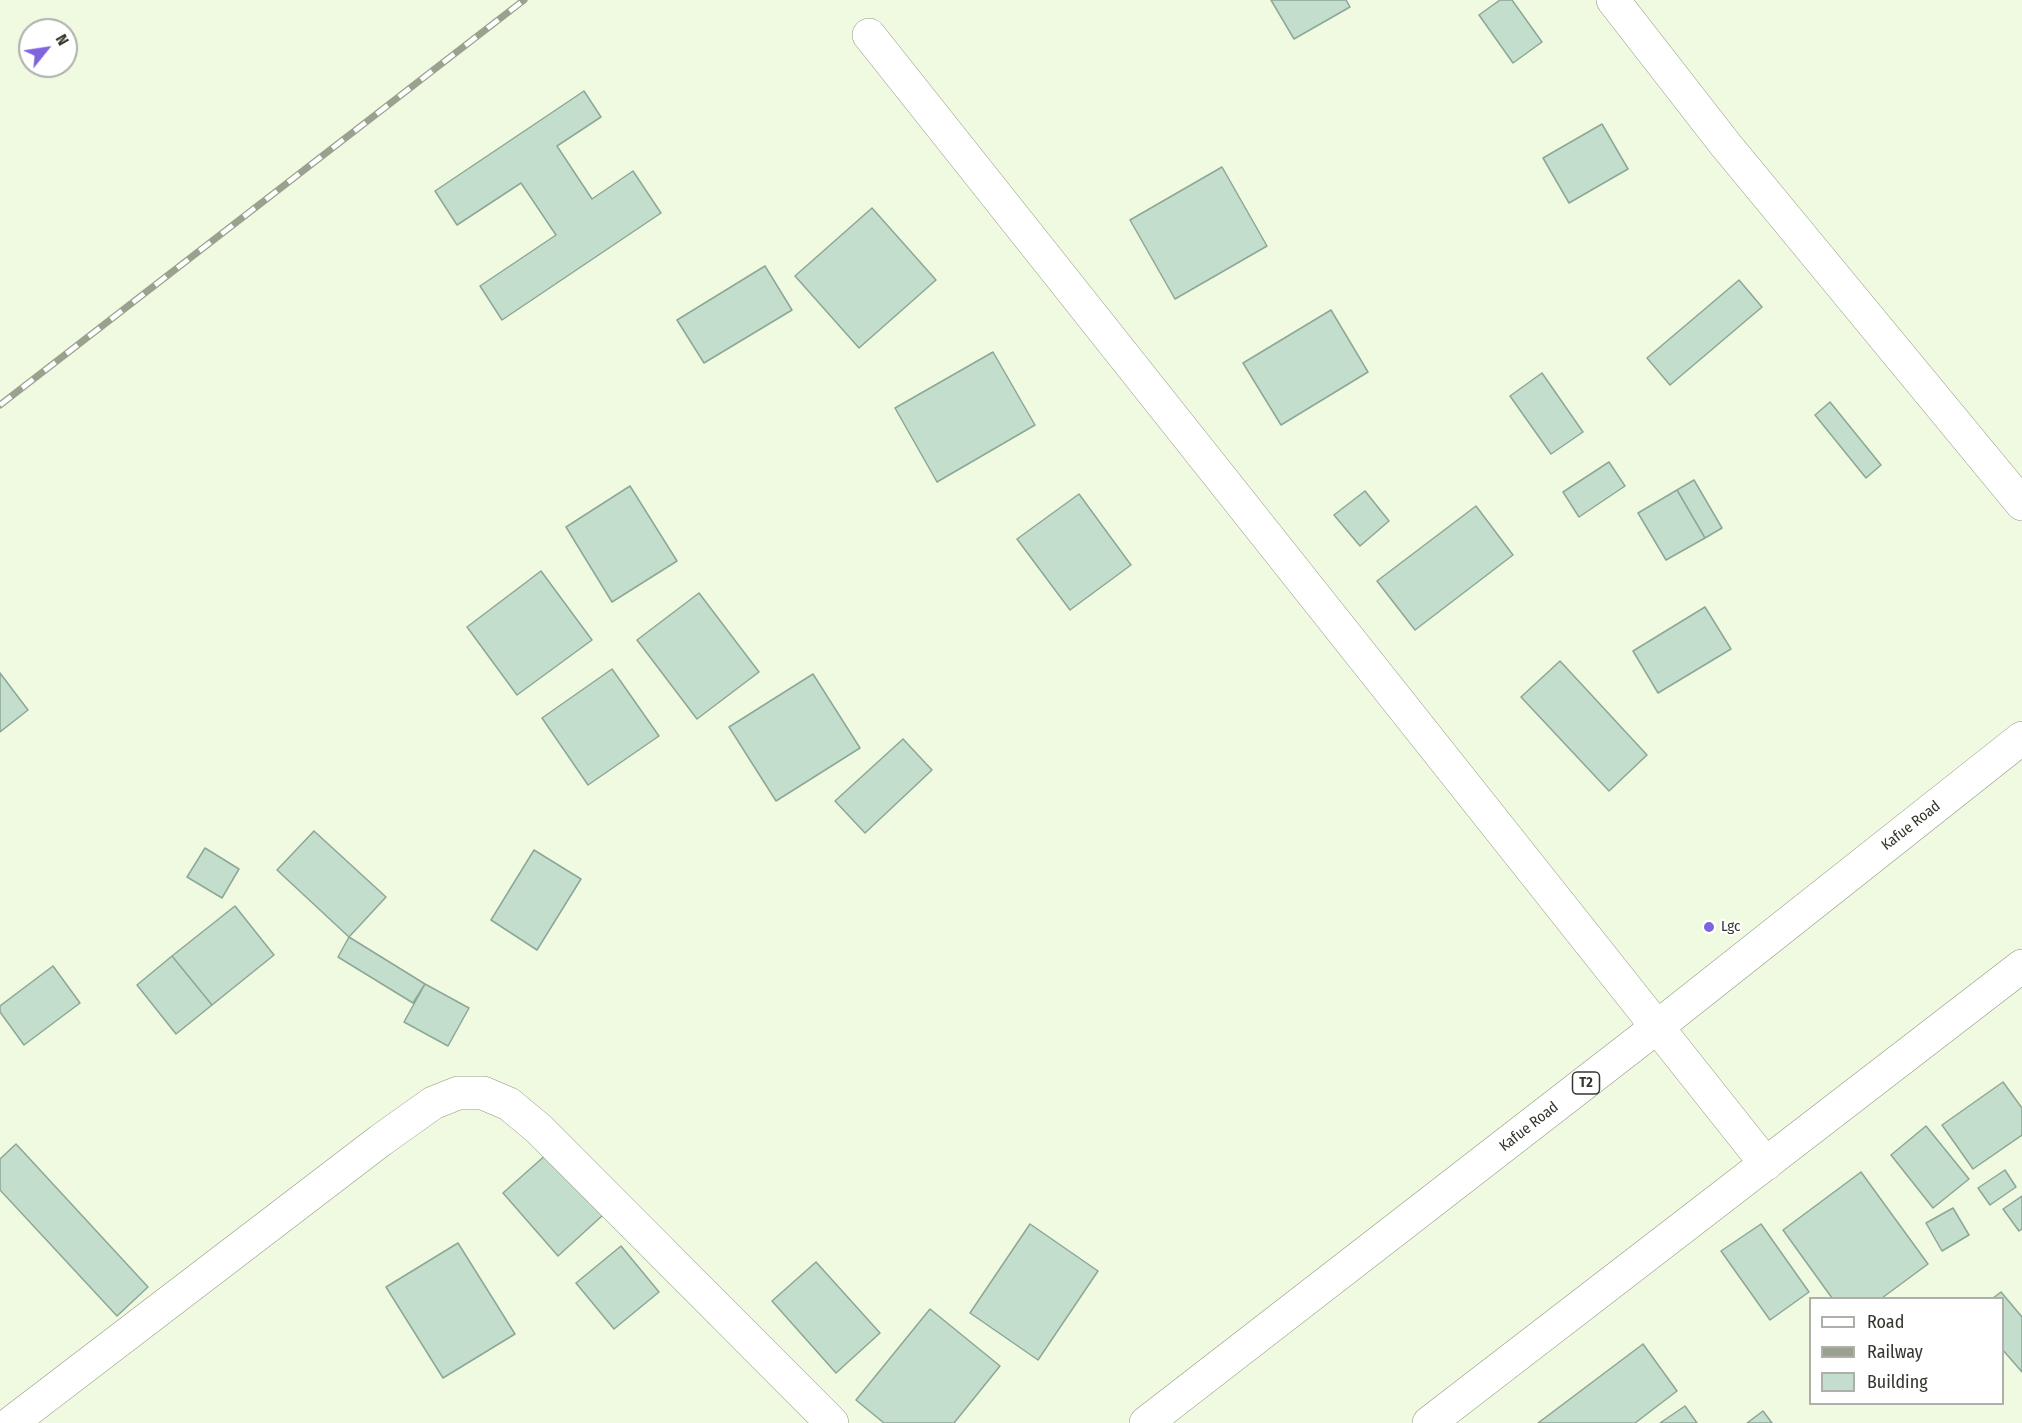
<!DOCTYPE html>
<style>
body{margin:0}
#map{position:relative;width:2022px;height:1423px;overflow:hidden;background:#f0fae0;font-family:"Fira Sans Condensed",sans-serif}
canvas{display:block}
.legend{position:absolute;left:1809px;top:1297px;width:195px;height:108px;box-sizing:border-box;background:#fff;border:2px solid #adafab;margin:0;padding:8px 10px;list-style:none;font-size:18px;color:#33372d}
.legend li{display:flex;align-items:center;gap:12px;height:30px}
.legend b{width:30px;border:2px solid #adafab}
.north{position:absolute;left:18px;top:18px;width:60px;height:60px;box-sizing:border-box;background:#fff;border:2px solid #adafab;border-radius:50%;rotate:60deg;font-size:16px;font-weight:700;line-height:24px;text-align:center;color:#33372d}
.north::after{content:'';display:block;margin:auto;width:21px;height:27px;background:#7e64df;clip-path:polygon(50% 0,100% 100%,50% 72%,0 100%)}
</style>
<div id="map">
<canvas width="2022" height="1423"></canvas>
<ul class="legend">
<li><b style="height:8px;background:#fff"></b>Road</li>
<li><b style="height:8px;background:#9aa28f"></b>Railway</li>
<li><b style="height:16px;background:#c3decd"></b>Building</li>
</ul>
<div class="north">N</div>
</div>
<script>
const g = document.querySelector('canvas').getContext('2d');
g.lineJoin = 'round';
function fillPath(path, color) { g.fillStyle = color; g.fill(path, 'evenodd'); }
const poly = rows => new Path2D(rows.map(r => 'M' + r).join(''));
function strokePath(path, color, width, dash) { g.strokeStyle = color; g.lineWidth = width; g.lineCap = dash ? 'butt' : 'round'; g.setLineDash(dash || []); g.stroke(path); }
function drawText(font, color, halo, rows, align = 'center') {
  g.font = font + ' "Fira Sans Condensed",sans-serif'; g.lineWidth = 4.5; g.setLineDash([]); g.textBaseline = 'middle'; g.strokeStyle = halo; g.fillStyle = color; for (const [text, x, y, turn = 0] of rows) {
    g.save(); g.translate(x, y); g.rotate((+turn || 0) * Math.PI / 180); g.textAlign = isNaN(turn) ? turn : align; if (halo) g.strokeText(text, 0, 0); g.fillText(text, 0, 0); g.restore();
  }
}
const building = poly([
 [1271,0,1346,0,1350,7,1294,39,1271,0],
 [1500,0,1512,0,1542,42,1513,63,1479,15,1500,0],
 [584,91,601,117,557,146,592,199,633,171,661,213,502,320,480,286,556,235,521,183,457,225,435,191,584,91],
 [1602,124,1628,169,1569,203,1543,158,1602,124],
 [1222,167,1267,246,1175,299,1130,220,1222,167],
 [872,208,936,280,859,348,795,276,872,208],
 [765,266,792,310,704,363,677,320,765,266],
 [1739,280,1762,307,1670,385,1647,358,1739,280],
 [1331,310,1368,372,1281,425,1243,363,1331,310],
 [993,352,1035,425,937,482,895,408,993,352],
 [1542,373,1583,432,1551,454,1510,396,1542,373],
 [1830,402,1881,465,1866,478,1815,415,1830,402],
 [1609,462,1625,486,1579,517,1563,492,1609,462],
 [1694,480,1722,528,1705,538,1677,490,1694,480],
 [630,486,677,561,612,602,566,527,630,486],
 [1677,490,1705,538,1666,560,1638,513,1677,490],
 [1365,491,1389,521,1360,546,1334,515,1365,491],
 [1079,494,1131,565,1070,610,1017,539,1079,494],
 [1476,506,1513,555,1415,630,1377,581,1476,506],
 [541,571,592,640,517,695,467,627,541,571],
 [699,593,759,672,697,719,637,640,699,593],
 [1705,607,1731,649,1658,693,1633,651,1705,607],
 [1560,661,1647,755,1609,791,1521,697,1560,661],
 [612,669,659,736,588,785,542,718,612,669],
 [0,673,28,710,0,732,0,673],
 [813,674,860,748,776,801,729,727,813,674],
 [903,739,932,770,865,833,835,801,903,739],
 [314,831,386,897,349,937,277,870,314,831],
 [205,848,239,869,222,898,187,877,205,848],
 [534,850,581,879,537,950,491,920,534,850],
 [235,906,274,955,212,1005,172,956,235,906],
 [349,937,425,984,413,1003,338,957,349,937],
 [172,956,212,1005,176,1034,137,985,172,956],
 [53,966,80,1003,24,1045,0,1012,0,1006,53,966],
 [425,984,469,1008,448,1046,404,1022,425,984],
 [2003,1082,2022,1108,2022,1135,1973,1169,1942,1125,2003,1082],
 [1926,1126,1969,1179,1933,1208,1891,1155,1926,1126],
 [16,1144,148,1287,117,1316,0,1190,0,1159,16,1144],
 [548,1153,603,1215,558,1256,503,1193,548,1153],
 [2005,1170,2016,1187,1990,1205,1978,1188,2005,1170],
 [1861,1172,1928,1264,1882,1298,1832,1298,1783,1230,1861,1172],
 [2022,1196,2022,1229,2019,1231,2003,1209,2022,1196],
 [1953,1208,1969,1235,1942,1251,1926,1223,1953,1208],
 [1030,1224,1098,1271,1038,1360,970,1313,1030,1224],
 [1761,1224,1809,1292,1770,1320,1721,1251,1761,1224],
 [458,1243,515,1334,443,1378,386,1287,458,1243],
 [621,1246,659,1292,614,1329,576,1283,621,1246],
 [816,1262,880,1333,836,1373,772,1301,816,1262],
 [2001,1292,2022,1317,2022,1372,2002,1349,2002,1298,1993,1298,2001,1292],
 [930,1309,1000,1366,954,1423,884,1423,856,1400,930,1309],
 [1643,1344,1677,1391,1635,1423,1538,1423,1643,1344],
 [1685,1406,1697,1423,1660,1423,1685,1406],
 [1763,1411,1772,1423,1747,1423,1763,1411]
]);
const minor = poly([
 [1613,0,1725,144,2022,504],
 [869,35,1766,1164],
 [11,1423,381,1140,433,1103,458,1093,483,1093,509,1104,539,1129,832,1423],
 [1429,1423,2022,966]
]);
const trunk = poly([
 [1146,1423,1657,1027,2022,738]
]);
const rail = poly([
 [0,405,524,0]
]);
const markers = [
 [1709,927,6,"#7e64df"]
];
const shields = [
 [1586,1083,27]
];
const shieldNames = [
 ["T2",1586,1083]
];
const streetNames = [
 ["Kafue Road",1911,826,-38],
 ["Kafue Road",1529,1127,-38]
];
const poiNames = [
 ["Lgc",1721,927]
];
fillPath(building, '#c3decd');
strokePath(building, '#8da796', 1.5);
strokePath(minor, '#8f9980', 34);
strokePath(trunk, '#8f9980', 34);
strokePath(minor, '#fff', 33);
strokePath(trunk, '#fff', 33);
strokePath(rail, '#9aa28f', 7);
strokePath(rail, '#fff', 4.5, [14]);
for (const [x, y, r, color] of markers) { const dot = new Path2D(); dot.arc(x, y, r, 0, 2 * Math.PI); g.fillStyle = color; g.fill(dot); strokePath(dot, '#fff', 2); }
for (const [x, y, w] of shields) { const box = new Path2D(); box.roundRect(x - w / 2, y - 11, w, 22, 4.5); g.fillStyle = '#fff'; g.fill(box); strokePath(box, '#33372d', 1.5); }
drawText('bold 14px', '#33372d', null, shieldNames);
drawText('15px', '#33372d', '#fff', streetNames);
drawText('15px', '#33372d', '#fff', poiNames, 'left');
</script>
